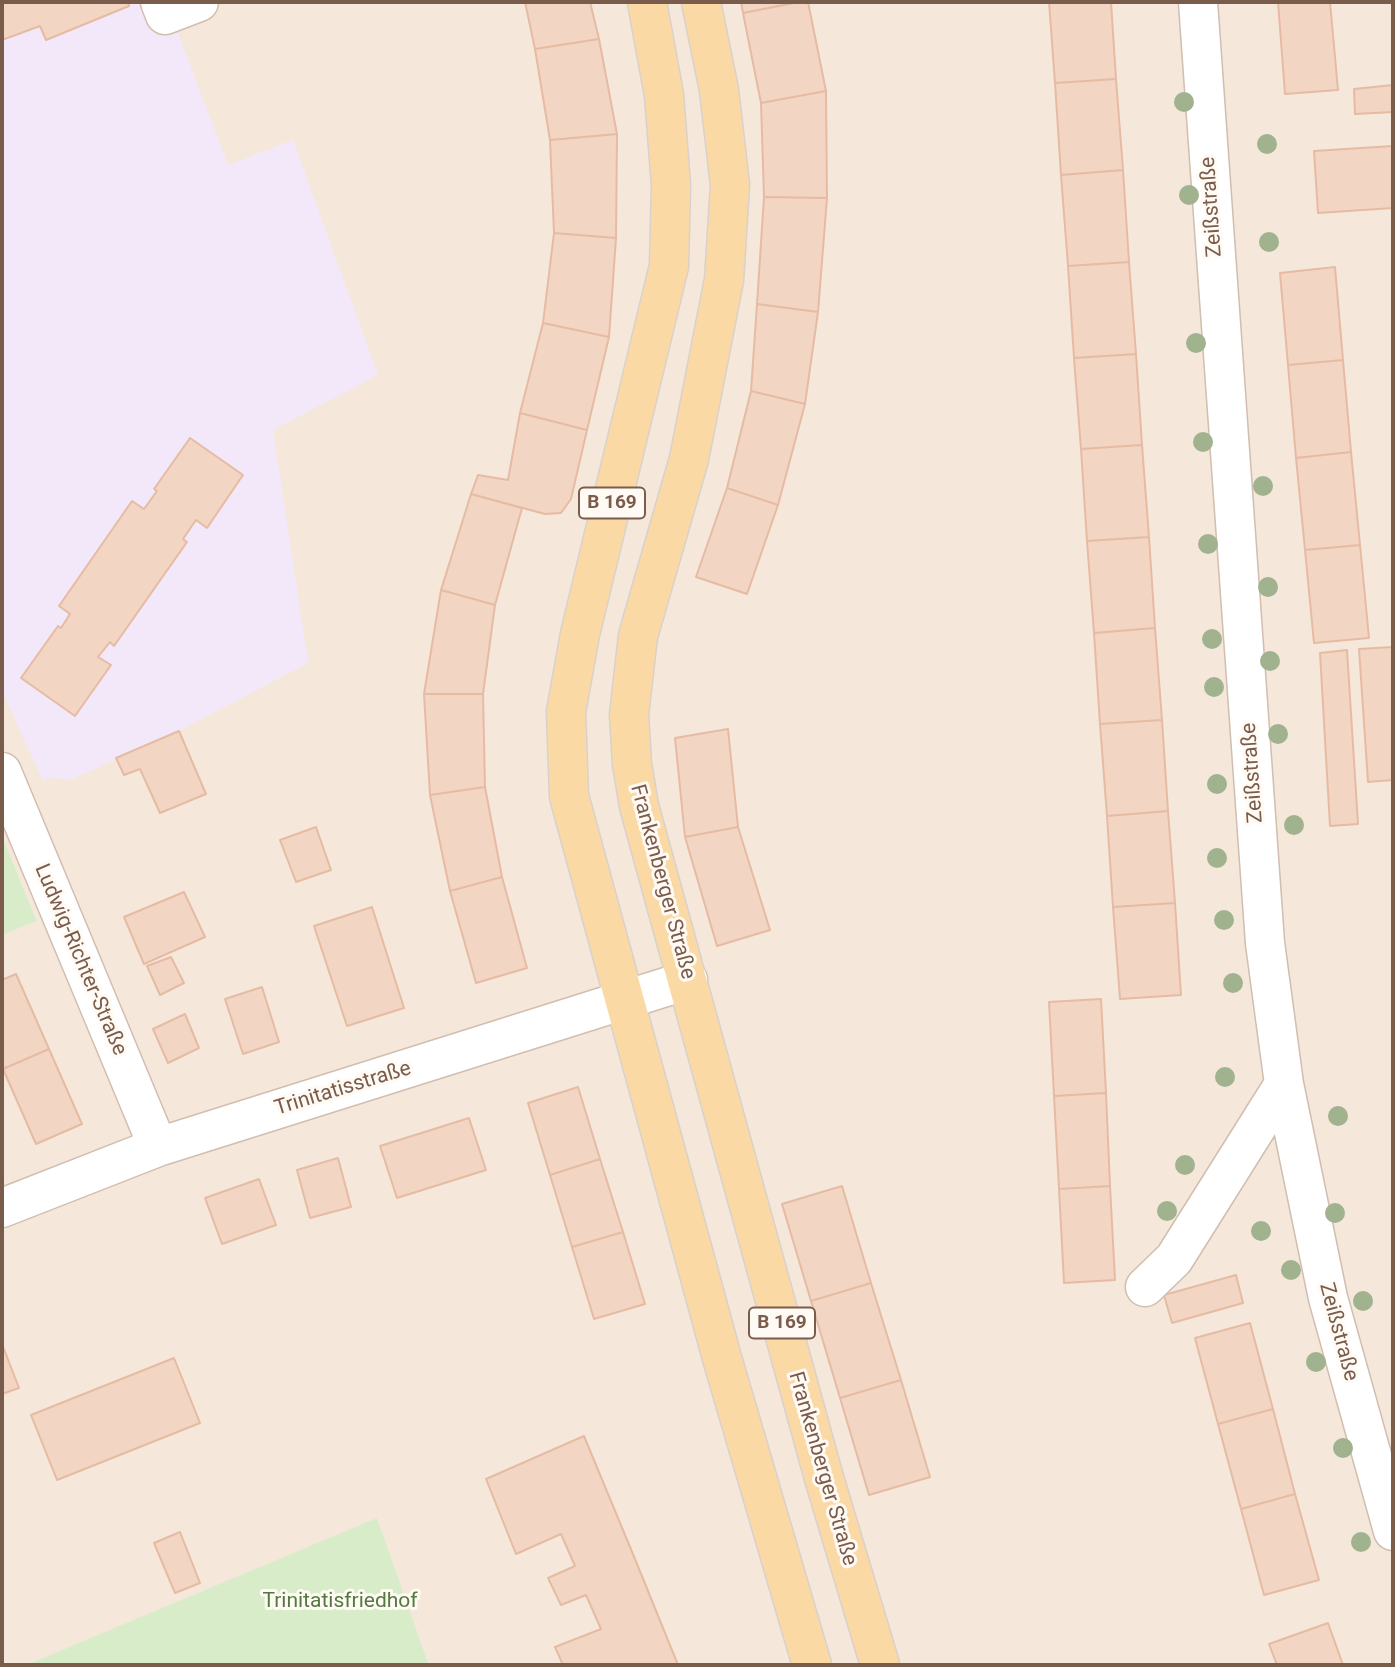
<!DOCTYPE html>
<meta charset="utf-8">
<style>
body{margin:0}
#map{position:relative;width:1395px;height:1667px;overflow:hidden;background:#fdf6ec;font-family:Roboto,sans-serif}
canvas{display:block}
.frame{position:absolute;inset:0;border:4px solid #7a5c4d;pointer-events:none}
</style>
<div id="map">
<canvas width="1395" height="1667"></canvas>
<div class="frame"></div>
</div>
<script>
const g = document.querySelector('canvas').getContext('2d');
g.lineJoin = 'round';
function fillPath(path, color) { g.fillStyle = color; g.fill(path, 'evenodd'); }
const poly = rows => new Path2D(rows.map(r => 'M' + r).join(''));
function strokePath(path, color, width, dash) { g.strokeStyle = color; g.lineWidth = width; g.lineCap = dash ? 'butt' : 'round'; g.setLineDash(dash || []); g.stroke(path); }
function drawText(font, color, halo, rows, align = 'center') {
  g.font = font + ' Roboto,sans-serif'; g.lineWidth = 6; g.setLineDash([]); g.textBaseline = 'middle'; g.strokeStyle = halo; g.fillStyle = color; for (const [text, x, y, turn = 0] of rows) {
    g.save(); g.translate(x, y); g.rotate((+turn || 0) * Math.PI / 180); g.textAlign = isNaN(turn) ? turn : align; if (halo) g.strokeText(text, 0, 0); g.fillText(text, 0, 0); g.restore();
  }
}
const residential = poly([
 [2,2,1393,2,1393,1665,429,1665,377,1519,26,1665,2,1665,2,935,37,921,2,836]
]);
const education = poly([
 [2,2,144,2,157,37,177,31,228,165,293,140,378,375,273,430,308,663,179,731,70,780,51,778,43,781,2,691]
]);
const green = poly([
 [2,836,37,921,2,935],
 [377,1518,429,1665,26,1665]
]);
const building = poly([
 [2,2,128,2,129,6,46,40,40,26,2,40,2,2],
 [525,2,590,2,599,39,535,49,525,2],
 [741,2,799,2,743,13,741,2],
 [799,2,808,2,826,91,761,103,743,13,799,2],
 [1049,2,1111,2,1116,79,1055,83,1049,2],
 [1278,2,1330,2,1338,90,1285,94,1278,2],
 [599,39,617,134,550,140,535,49,599,39],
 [1116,79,1123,170,1061,175,1055,83,1116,79],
 [1393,85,1393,112,1355,114,1354,89,1393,85],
 [826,91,827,198,764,197,761,103,826,91],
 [617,134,616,238,554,233,550,140,617,134],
 [1393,146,1393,208,1318,213,1314,151,1393,146],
 [1123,170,1129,262,1068,266,1061,175,1123,170],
 [764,197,827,198,818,312,757,304,764,197],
 [554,233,616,238,609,337,543,323,554,233],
 [1129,262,1136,354,1074,358,1068,266,1129,262],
 [1335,267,1343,360,1288,365,1280,273,1335,267],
 [757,304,818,312,805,404,751,391,757,304],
 [543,323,609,337,587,430,520,413,543,323],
 [1136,354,1142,445,1081,449,1074,358,1136,354],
 [1343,360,1351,452,1296,458,1288,365,1343,360],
 [751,391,805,404,778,505,727,488,751,391],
 [520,413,587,430,571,499,561,513,545,514,471,494,478,475,508,480,520,413],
 [190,438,243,475,207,528,196,520,183,539,187,542,114,646,110,642,98,657,111,665,75,716,21,678,58,626,61,628,70,614,59,606,132,501,144,509,157,491,154,489,190,438],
 [1142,445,1149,537,1087,541,1081,449,1142,445],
 [1351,452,1360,545,1305,550,1296,458,1351,452],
 [727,488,778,505,747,594,696,577,727,488],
 [471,494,522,508,495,605,441,590,471,494],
 [1149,537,1155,628,1094,633,1087,541,1149,537],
 [1360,545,1369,638,1314,643,1305,550,1360,545],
 [441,590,495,605,483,694,424,694,441,590],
 [1155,628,1162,720,1100,724,1094,633,1155,628],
 [1393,647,1393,780,1368,782,1359,649,1393,647],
 [1347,650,1358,824,1330,826,1320,653,1347,650],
 [424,694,483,694,485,787,430,795,424,694],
 [1162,720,1168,811,1107,816,1100,724,1162,720],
 [728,729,738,827,685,837,675,738,728,729],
 [179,731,206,794,160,813,140,769,124,775,116,758,179,731],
 [485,787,502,877,450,891,430,795,485,787],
 [1168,811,1175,903,1113,907,1107,816,1168,811],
 [316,827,331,870,296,882,280,840,316,827],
 [738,827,770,930,717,946,685,837,738,827],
 [502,877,527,968,476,983,450,891,502,877],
 [184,892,205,937,144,964,124,917,184,892],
 [1175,903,1181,995,1120,999,1113,907,1175,903],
 [372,907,404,1008,347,1026,314,926,372,907],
 [171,957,184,983,160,995,147,966,171,957],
 [16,974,49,1049,3,1069,2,1066,2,980,16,974],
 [262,987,279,1042,243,1054,225,999,262,987],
 [1101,999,1106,1093,1054,1096,1049,1002,1101,999],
 [185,1014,199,1048,168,1063,153,1029,185,1014],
 [49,1049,82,1124,36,1144,3,1069,49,1049],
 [578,1087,600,1159,550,1175,528,1103,578,1087],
 [1106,1093,1110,1186,1059,1189,1054,1096,1106,1093],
 [469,1118,486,1170,397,1198,380,1146,469,1118],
 [338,1158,351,1207,310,1218,297,1170,338,1158],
 [600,1159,623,1232,572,1247,550,1175,600,1159],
 [259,1179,276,1225,222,1244,205,1198,259,1179],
 [842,1186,871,1283,811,1301,782,1204,842,1186],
 [1110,1186,1115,1280,1064,1283,1059,1189,1110,1186],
 [623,1232,645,1304,594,1319,572,1247,623,1232],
 [1236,1275,1243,1303,1172,1323,1164,1295,1236,1275],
 [871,1283,901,1380,840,1398,811,1301,871,1283],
 [1250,1323,1273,1409,1218,1424,1195,1338,1250,1323],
 [2,1344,19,1388,2,1394,2,1344],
 [174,1358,200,1423,57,1480,31,1415,174,1358],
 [901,1380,930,1477,869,1495,840,1398,901,1380],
 [1273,1409,1295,1494,1241,1509,1218,1424,1273,1409],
 [584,1436,635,1559,678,1665,563,1665,555,1647,601,1629,586,1595,561,1605,548,1578,575,1566,561,1534,516,1554,486,1479,584,1436],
 [1295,1494,1319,1580,1264,1595,1241,1509,1295,1494],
 [180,1532,200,1583,175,1593,154,1543,180,1532],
 [1328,1623,1343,1665,1277,1665,1269,1644,1328,1623]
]);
const minor = poly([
 [160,2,165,15,199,2],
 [1198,2,1265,943,1284,1084,1328,1298,1393,1531],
 [2,772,158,1147],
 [2,1208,158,1147,688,980],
 [1145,1287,1174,1259,1284,1084]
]);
const major = poly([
 [647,2,664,95,671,185,669,266,580,634,566,712,569,796,722,1358,812,1665],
 [701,2,719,90,730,185,724,280,689,459,638,636,629,715,632,764,639,806,824,1478,880,1665]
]);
const trees = [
 [1184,102],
 [1267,144],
 [1189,195],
 [1269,242],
 [1196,343],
 [1203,442],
 [1263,486],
 [1208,544],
 [1268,587],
 [1212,639],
 [1270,661],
 [1214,687],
 [1278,734],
 [1217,784],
 [1294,825],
 [1217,858],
 [1224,920],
 [1233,983],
 [1225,1077],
 [1338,1116],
 [1185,1165],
 [1167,1211],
 [1335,1213],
 [1261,1231],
 [1291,1270],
 [1363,1301],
 [1316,1362],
 [1343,1448],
 [1361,1542]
];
const shields = [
 [612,503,66],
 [782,1323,66]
];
const shieldNames = [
 ["B 169",612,503],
 ["B 169",782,1323]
];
const streetNames = [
 ["Zeißstraße",1212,207,-94],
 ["Zeißstraße",1253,773,-94],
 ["Frankenberger Straße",662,882,75],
 ["Ludwig-Richter-Straße",80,960,67],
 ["Trinitatisstraße",343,1089,-17],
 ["Zeißstraße",1338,1332,75],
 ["Frankenberger Straße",822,1469,74]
];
const parkNames = [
 ["Trinitatisfriedhof",340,1602]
];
fillPath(residential, '#f5e8da');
fillPath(education, '#f3e8fa');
fillPath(green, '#d8ecc9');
fillPath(building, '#f3d5c3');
strokePath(building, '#e6bba3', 2);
strokePath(minor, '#d1beb0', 41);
strokePath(major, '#dad1cd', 41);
strokePath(minor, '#fff', 38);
strokePath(major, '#fbd9a5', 38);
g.fillStyle = '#a0b28e';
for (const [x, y] of trees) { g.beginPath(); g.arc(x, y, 10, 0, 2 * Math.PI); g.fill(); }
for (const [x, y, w] of shields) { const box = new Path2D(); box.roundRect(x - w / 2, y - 15.5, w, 31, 5); g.fillStyle = '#fffaf3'; g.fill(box); strokePath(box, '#7a5c4d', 2); }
drawText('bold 19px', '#7a5c4d', null, shieldNames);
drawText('21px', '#7a5c4d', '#fffaf3', streetNames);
drawText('21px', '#537a41', '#fffaf3', parkNames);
</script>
